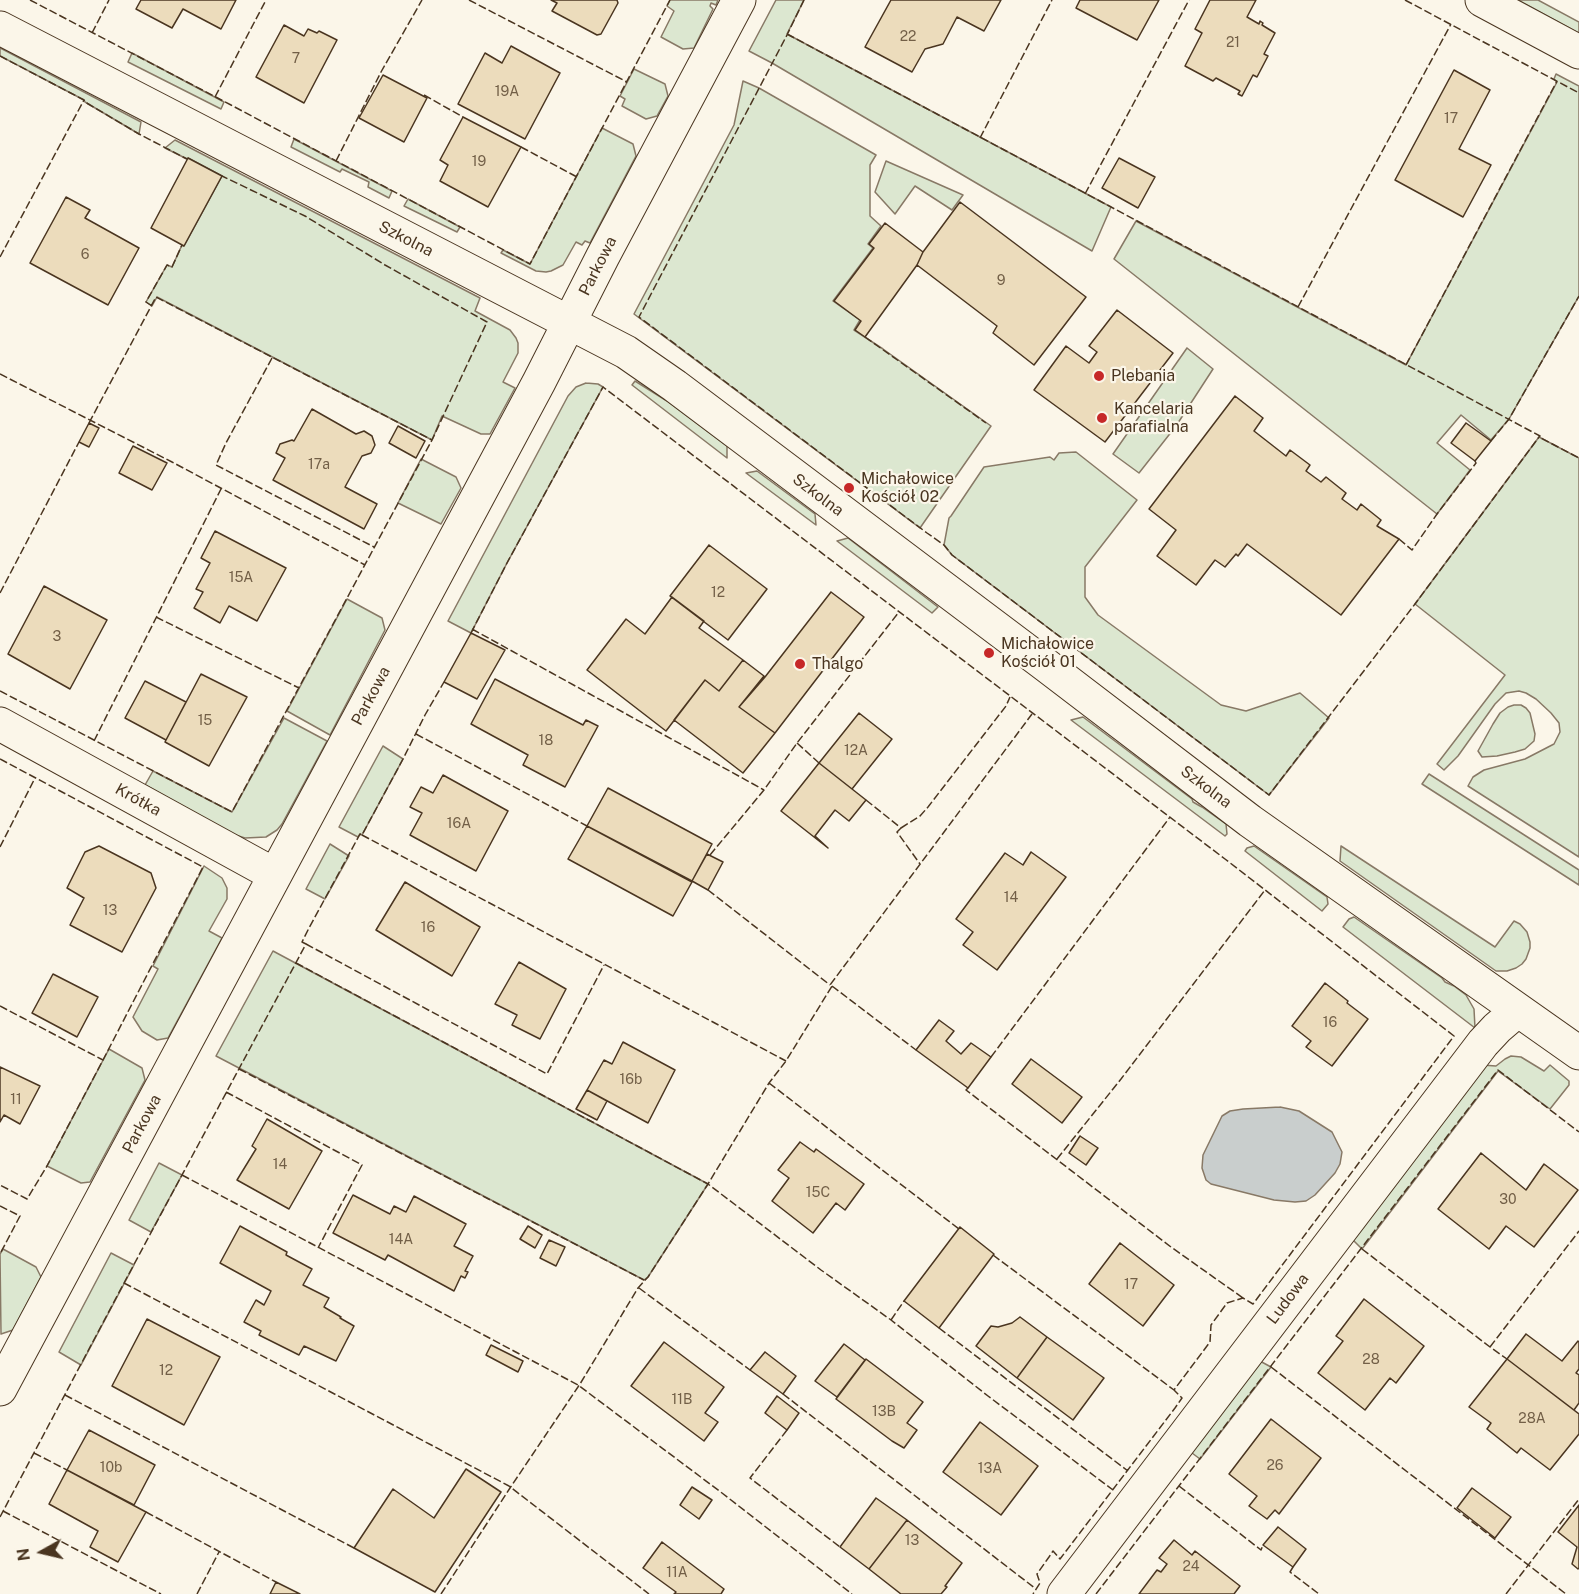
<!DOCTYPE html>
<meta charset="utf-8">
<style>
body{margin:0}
#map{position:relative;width:1579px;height:1594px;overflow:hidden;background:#fbf6e9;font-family:"Public Sans",sans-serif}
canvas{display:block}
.north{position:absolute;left:12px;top:1522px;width:60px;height:60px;-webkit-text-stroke:4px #fbf6e9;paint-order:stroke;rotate:262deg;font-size:16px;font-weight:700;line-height:24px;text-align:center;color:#4a3520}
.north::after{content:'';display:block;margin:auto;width:21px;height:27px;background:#4a3520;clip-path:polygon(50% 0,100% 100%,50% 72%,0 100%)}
</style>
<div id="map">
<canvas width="1579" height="1594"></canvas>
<div class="north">N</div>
</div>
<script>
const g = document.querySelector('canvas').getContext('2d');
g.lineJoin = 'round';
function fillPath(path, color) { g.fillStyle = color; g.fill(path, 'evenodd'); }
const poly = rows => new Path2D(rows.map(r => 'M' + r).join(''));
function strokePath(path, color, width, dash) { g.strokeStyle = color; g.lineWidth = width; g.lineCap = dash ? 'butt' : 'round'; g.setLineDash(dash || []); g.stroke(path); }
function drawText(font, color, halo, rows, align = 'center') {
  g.font = font + ' "Public Sans",sans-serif'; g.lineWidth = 4.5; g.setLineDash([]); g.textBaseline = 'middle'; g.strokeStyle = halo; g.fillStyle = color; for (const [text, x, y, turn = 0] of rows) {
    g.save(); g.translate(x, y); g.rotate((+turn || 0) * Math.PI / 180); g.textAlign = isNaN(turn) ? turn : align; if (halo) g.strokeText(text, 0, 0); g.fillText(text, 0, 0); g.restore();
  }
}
const green = poly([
 [670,0,718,0,716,5,711,3,710,6,713,9,694,48,683,49,661,37,674,11,667,6,670,0],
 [776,0,804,0,787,34,1111,207,1092,251,772,63,749,51,776,0],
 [1518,0,1538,0,1579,22,1579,33,1518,0],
 [0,48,141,122,139,134,85,102,84,100,0,56,0,48],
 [132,53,224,102,221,109,128,62,132,53],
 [634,69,665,84,668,96,657,116,646,119,622,106,625,99,620,96,634,69],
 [1556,74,1579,86,1579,296,1509,419,1491,440,1461,415,1437,443,1470,470,1437,514,1114,259,1136,221,1406,365,1557,82,1554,79,1556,74],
 [743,81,759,88,876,155,870,165,870,216,881,226,868,244,873,248,833,301,860,320,854,330,883,349,991,426,920,528,634,314,734,125,743,81],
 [602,128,633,144,636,156,590,243,585,241,582,245,576,242,563,265,551,271,546,272,536,271,501,253,503,250,530,264,602,128],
 [294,139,392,191,389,198,368,187,369,182,342,169,340,172,291,147,294,139],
 [175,140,480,298,475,311,510,330,516,338,518,343,518,353,503,382,515,388,490,434,481,434,442,416,432,440,157,297,152,306,146,302,167,265,172,267,182,245,184,246,222,176,188,158,187,159,165,148,175,140],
 [886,161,963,195,952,210,915,186,895,214,875,192,886,161],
 [408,199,460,227,457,232,404,206,408,199],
 [1187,348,1213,369,1176,426,1139,473,1113,454,1187,348],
 [635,381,667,401,727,446,727,458,632,385,635,381],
 [586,383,598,384,603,387,507,563,471,633,448,621,568,396,576,387,586,383],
 [1539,437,1579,458,1579,857,1468,786,1473,777,1484,770,1525,759,1554,744,1560,732,1559,723,1551,713,1536,699,1526,693,1519,691,1506,693,1495,704,1458,756,1444,770,1437,764,1505,675,1415,604,1539,437],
 [1076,452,1137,500,1085,567,1085,597,1098,615,1221,705,1246,711,1300,693,1329,718,1269,795,952,555,944,545,949,518,951,516,984,467,1050,457,1054,460,1059,453,1076,452],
 [421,459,456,477,461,488,441,524,398,503,421,459],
 [757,471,815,514,816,525,746,473,757,471],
 [848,538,938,607,932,613,837,541,848,538],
 [347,599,382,618,385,630,330,735,287,711,347,599],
 [1514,705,1521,705,1526,708,1530,713,1535,734,1534,741,1525,749,1515,752,1497,756,1482,757,1478,751,1493,724,1500,713,1508,707,1514,705],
 [1083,717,1192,799,1193,802,1200,806,1202,807,1226,824,1227,834,1225,836,1071,720,1083,717],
 [284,718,327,741,282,824,277,830,266,837,245,838,232,834,145,785,153,771,232,812,284,718],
 [383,746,403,759,362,835,360,834,358,837,339,827,383,746],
 [1429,774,1579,870,1579,885,1422,784,1429,774],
 [330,844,349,856,325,899,306,889,330,844],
 [1254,846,1327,897,1328,904,1322,911,1245,851,1247,848,1254,846],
 [1341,846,1495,947,1514,921,1520,924,1527,932,1530,942,1530,948,1526,959,1522,964,1516,968,1507,971,1496,971,1340,861,1341,846],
 [204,866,222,878,227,888,227,899,209,931,222,938,168,1038,157,1040,142,1031,133,1017,158,969,153,966,204,866],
 [1354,917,1442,978,1445,982,1454,986,1466,995,1474,1009,1475,1028,1343,927,1349,919,1354,917],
 [273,951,708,1184,648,1277,644,1280,216,1056,273,951],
 [109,1049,142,1068,145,1080,90,1182,81,1183,47,1166,109,1049],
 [1511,1056,1521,1057,1544,1071,1550,1065,1569,1081,1569,1085,1550,1109,1498,1071,1362,1249,1353,1240,1482,1065,1496,1066,1505,1059,1511,1056],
 [159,1163,182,1175,151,1232,129,1220,159,1163],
 [3,1249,36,1267,41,1277,13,1330,1,1334,0,1254,3,1249],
 [111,1253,134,1265,81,1365,59,1352,111,1253],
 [1258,1360,1271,1367,1200,1459,1188,1450,1258,1360]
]);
const water = poly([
 [1280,1107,1299,1111,1332,1132,1342,1152,1340,1164,1335,1173,1315,1195,1306,1201,1295,1202,1274,1200,1211,1184,1206,1180,1202,1168,1203,1155,1222,1116,1230,1111,1243,1109,1280,1107]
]);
const building = poly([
 [141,0,236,0,221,29,183,9,172,28,136,9,141,0],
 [551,0,617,0,618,3,601,34,597,35,552,11,557,3,551,0],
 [891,0,1001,0,984,31,957,17,943,44,925,49,912,72,865,47,891,0],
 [1080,0,1159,0,1137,40,1076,8,1080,0],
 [1210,0,1256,0,1247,17,1259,24,1260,21,1263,23,1262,25,1275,33,1264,54,1268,56,1257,77,1253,75,1242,96,1238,94,1240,91,1216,78,1213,81,1185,66,1202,33,1195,29,1210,0],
 [284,25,304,36,308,29,317,33,319,31,337,40,304,103,256,77,284,25],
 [511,46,560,73,525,139,458,104,485,53,502,63,511,46],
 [1454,70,1490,90,1459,149,1491,165,1463,217,1395,180,1454,70],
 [383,75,427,98,404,142,359,118,383,75],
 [463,117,521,147,488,207,440,181,448,165,440,160,463,117],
 [188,158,222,176,184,246,151,228,188,158],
 [1119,158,1155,177,1138,208,1102,188,1119,158],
 [66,197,90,210,85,218,139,248,108,305,30,263,66,197],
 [960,202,1086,297,1034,365,993,333,997,326,917,265,923,252,960,202],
 [885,223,923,252,917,265,865,337,855,330,861,321,834,301,874,248,869,244,885,223],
 [1117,310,1173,353,1105,442,1034,390,1066,346,1089,363,1097,352,1089,346,1117,310],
 [1235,396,1263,418,1254,431,1286,456,1290,450,1310,465,1306,471,1321,482,1326,477,1346,493,1342,499,1357,510,1361,504,1381,520,1377,526,1399,539,1341,615,1247,544,1238,556,1236,554,1225,567,1215,560,1196,585,1157,556,1176,530,1149,509,1235,396],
 [312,409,356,434,364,431,372,436,375,445,371,453,362,456,345,487,377,504,364,529,273,480,285,458,276,453,280,444,292,440,294,441,312,409],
 [89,423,99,428,89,447,79,442,89,423],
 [1466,423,1491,441,1475,461,1451,443,1466,423],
 [398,426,425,441,416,458,389,443,398,426],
 [133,446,167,463,152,490,119,473,133,446],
 [215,531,286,568,257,621,229,606,220,623,194,608,203,592,196,589,210,563,201,558,215,531],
 [709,545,767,589,728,640,670,596,709,545],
 [44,586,107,620,70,689,8,654,44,586],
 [831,592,864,617,775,733,739,707,765,677,831,592],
 [672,597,704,621,699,628,743,660,719,691,705,680,666,731,587,670,626,619,645,634,672,597],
 [471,633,505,650,477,699,444,682,471,633],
 [743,660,764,676,739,707,775,733,743,773,674,720,705,680,719,691,743,660],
 [201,674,247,697,209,766,165,742,201,674],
 [495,679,583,725,586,720,598,726,565,787,523,765,528,755,471,724,495,679],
 [145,681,186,702,166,740,125,718,145,681],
 [859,713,892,739,852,789,819,763,859,713],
 [819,763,866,800,849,821,835,810,815,836,828,848,781,811,819,763],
 [443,775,508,811,476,871,410,835,422,813,410,807,421,787,433,793,443,775],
 [608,788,712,844,692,881,587,826,608,788],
 [587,826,692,882,673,916,568,859,587,826],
 [99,846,151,873,156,888,122,952,70,925,84,898,67,888,85,852,99,846],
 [1031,852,1066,877,997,970,963,945,973,932,956,919,1005,853,1023,865,1031,852],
 [707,854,723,862,708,890,692,881,707,854],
 [405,882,480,927,452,976,376,930,405,882],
 [519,962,566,989,540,1039,512,1025,517,1015,495,1004,519,962],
 [53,974,98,997,77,1037,32,1013,53,974],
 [1325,983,1348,1001,1347,1003,1368,1019,1332,1066,1306,1047,1311,1041,1292,1026,1325,983],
 [939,1020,954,1031,946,1041,961,1054,971,1043,991,1057,968,1088,916,1050,939,1020],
 [623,1042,675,1070,648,1123,587,1090,604,1060,612,1064,623,1042],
 [1031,1059,1082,1097,1062,1123,1012,1084,1031,1059],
 [0,1067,40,1086,20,1124,4,1115,0,1122,0,1067],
 [587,1090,607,1101,597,1120,576,1109,587,1090],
 [267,1119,322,1151,289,1209,237,1180,256,1149,252,1146,267,1119],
 [1080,1136,1098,1148,1086,1165,1069,1153,1080,1136],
 [800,1142,814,1152,816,1149,864,1184,845,1210,836,1203,813,1233,772,1201,789,1178,778,1170,800,1142],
 [1481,1153,1526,1190,1544,1164,1578,1190,1534,1247,1506,1226,1489,1249,1438,1209,1481,1153],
 [353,1195,390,1214,394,1206,406,1212,414,1196,466,1224,454,1246,473,1256,465,1271,468,1272,465,1278,461,1276,454,1291,388,1255,385,1260,333,1233,353,1195],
 [240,1226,287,1252,286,1255,312,1269,303,1285,329,1298,324,1307,341,1317,340,1318,354,1326,336,1361,304,1346,299,1355,259,1335,261,1331,244,1322,256,1300,264,1305,271,1291,220,1263,240,1226],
 [528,1226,542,1235,535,1248,520,1239,528,1226],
 [960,1227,994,1254,939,1328,904,1301,960,1227],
 [549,1240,565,1247,556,1266,540,1258,549,1240],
 [1120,1243,1174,1285,1143,1326,1089,1284,1120,1243],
 [1364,1299,1424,1346,1396,1383,1390,1378,1365,1410,1318,1373,1343,1341,1336,1336,1364,1299],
 [1020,1317,1047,1337,1017,1378,976,1346,991,1326,998,1327,1012,1323,1020,1317],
 [147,1319,220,1357,184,1425,112,1386,147,1319],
 [1526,1334,1562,1361,1578,1341,1579,1342,1579,1369,1576,1373,1579,1375,1579,1403,1574,1410,1507,1359,1526,1334],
 [1047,1337,1104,1378,1073,1420,1017,1378,1047,1337],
 [664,1342,724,1387,705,1413,718,1422,704,1441,631,1386,664,1342],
 [844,1344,865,1360,837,1397,815,1381,844,1344],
 [491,1345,523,1361,518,1372,486,1355,491,1345],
 [765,1352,796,1376,783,1394,750,1370,765,1352],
 [866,1359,923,1402,907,1423,917,1430,904,1448,892,1441,836,1399,866,1359],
 [1507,1359,1579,1414,1579,1434,1550,1470,1521,1448,1517,1453,1487,1429,1491,1423,1469,1407,1507,1359],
 [777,1396,799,1413,787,1430,765,1413,777,1396],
 [1271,1419,1321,1458,1279,1514,1275,1510,1267,1519,1249,1506,1257,1496,1229,1474,1271,1419],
 [980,1422,1038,1466,1001,1515,943,1472,980,1422],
 [89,1430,155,1465,134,1505,67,1470,89,1430],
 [466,1469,501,1492,435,1592,354,1548,393,1489,434,1518,466,1469],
 [67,1470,146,1512,118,1562,90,1547,98,1531,49,1504,67,1470],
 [692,1487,712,1500,699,1519,680,1505,692,1487],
 [1472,1488,1511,1517,1495,1538,1457,1508,1472,1488],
 [876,1498,907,1520,869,1569,840,1547,876,1498],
 [1579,1505,1579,1568,1578,1569,1572,1564,1577,1547,1558,1532,1579,1505],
 [907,1520,962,1563,945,1586,947,1587,941,1594,901,1594,869,1569,907,1520],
 [1278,1527,1306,1549,1293,1567,1263,1545,1278,1527],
 [1174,1540,1192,1555,1195,1551,1240,1586,1234,1594,1139,1594,1157,1570,1161,1572,1167,1564,1159,1558,1174,1540],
 [662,1542,724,1589,721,1594,674,1594,676,1592,643,1568,662,1542],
 [276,1582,300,1594,270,1594,276,1582]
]);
const minor = poly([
 [1482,0,1579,52],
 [0,28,626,352,675,386,1047,666,1250,821,1579,1053],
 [0,724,275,875],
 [0,1389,539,382,603,256,739,0],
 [1064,1594,1483,1043,1497,1028,1518,1010]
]);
const fence = poly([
 [30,0,231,105,530,264,670,0],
 [469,0,627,82],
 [804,0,787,35,639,317,927,533,944,545,952,555,1269,795,1415,604,1539,437],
 [1405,0,1579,93],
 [92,33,109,0],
 [787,34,1540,436,1539,437,1579,458],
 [0,56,84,100,85,102,139,134,187,159],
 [424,95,463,117],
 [215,97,266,0],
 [980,138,1052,0],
 [521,147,577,177],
 [336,161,381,72,422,0],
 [1085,194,1189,0],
 [0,257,84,100],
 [152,306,146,302,167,265,172,267,182,245],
 [1298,307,1451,24],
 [865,337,986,423],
 [272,358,226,443,216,465,374,547],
 [1406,365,1557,81],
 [0,374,172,462,365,565],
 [89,423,156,297,432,440],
 [1491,441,1509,419,1579,296],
 [1399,539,1412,550,1437,514,1476,463,1475,461],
 [0,593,79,442],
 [156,617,299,688],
 [472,629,764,790],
 [471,633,507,563,603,387,1225,859,1454,1036,1253,1304,1243,1298,1227,1303,1211,1325,1210,1342,1174,1390,1182,1398,1175,1408,1060,1559,1053,1551,1049,1557,1037,1574,1040,1583,1033,1594],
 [0,691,232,812,432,440,487,322,385,265,305,216,222,176],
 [416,734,587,826],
 [94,741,221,489],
 [797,743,819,763],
 [0,759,203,867,103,1060,47,1166,27,1199,0,1185],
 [866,800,901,828,897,832,920,864],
 [901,828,920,816,928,807,1006,706,1010,697],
 [362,835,786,1061],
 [0,847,35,778],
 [710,855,764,790,797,743,899,612],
 [708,890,830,985],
 [306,944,547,1074,604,965],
 [296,963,708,1184,821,1270,891,1320,988,1396,1113,1490],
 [832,986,916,1050],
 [0,1006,103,1060],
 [991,1057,1170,817],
 [239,1069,644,1280],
 [769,1083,959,1229],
 [968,1088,966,1090,1171,1247,1243,1298],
 [226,1092,362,1165,318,1248],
 [1057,1159,1121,1079,1265,890],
 [182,1175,578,1385,722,1493,852,1594],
 [0,1206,20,1216,0,1254],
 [1362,1249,1490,1347,1507,1359],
 [993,1255,1174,1390],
 [124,1283,509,1486,649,1594],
 [639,1288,750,1370],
 [891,1320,904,1301],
 [939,1328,1128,1471],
 [1490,1347,1579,1231],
 [1271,1367,1566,1594],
 [783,1394,1036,1589],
 [65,1395,354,1548],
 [787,1430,750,1478,840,1547],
 [34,1453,67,1470],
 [1179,1486,1261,1550,1263,1545],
 [3,1511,161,1594],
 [146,1512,276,1582],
 [0,1517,124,1283,306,944,302,942,309,928,360,834,362,835,403,759,425,715,444,682],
 [1293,1567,1290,1572,1319,1594],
 [197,1594,219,1552],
 [441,1594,510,1488,580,1384,638,1288,648,1277,708,1184,769,1083,786,1061,832,986,830,985,1032,714],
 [1096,1594,1498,1070,1579,1132],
 [1506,1594,1579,1499]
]);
const markers = [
 [1099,376,6,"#c62828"],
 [1102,418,6,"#c62828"],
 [849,488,6,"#c62828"],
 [989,653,6,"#c62828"],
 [800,664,6,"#c62828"]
];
const numberNames = [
 ["22",908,37],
 ["21",1233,43],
 ["7",296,59],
 ["19A",507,92],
 ["17",1451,119],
 ["19",479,162],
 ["6",85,255],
 ["9",1001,281],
 ["17a",319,465],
 ["15A",241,578],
 ["12",718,593],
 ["3",57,637],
 ["15",205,721],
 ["18",546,741],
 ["12A",856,751],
 ["16A",459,824],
 ["14",1011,898],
 ["13",110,911],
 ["16",428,928],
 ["16",1330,1023],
 ["16b",631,1080],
 ["11",16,1100],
 ["14",280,1165],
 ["15C",818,1193],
 ["30",1508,1200],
 ["14A",401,1240],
 ["17",1131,1285],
 ["28",1371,1360],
 ["12",166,1371],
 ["11B",682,1400],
 ["13B",884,1412],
 ["28A",1532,1419],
 ["26",1275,1466],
 ["10b",111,1468],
 ["13A",990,1469],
 ["13",912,1541],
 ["24",1191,1567],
 ["11A",677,1573]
];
const streetNames = [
 ["Szkolna",406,239,27],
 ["Parkowa",598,266,-63],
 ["Szkolna",818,495,37],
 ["Parkowa",371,696,-62],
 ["Szkolna",1206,787,37],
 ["Krótka",138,800,29],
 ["Parkowa",142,1124,-62],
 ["Ludowa",1288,1299,-53]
];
const poiNames = [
 ["Plebania",1111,376],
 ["Kancelaria",1114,409],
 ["parafialna",1114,427],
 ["Michałowice",861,479],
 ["Kościół 02",861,497],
 ["Michałowice",1001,644],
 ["Kościół 01",1001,662],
 ["Thalgo",812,664]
];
fillPath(green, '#dce7d0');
strokePath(green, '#887966', 1.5);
fillPath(water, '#c9cecd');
strokePath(water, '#887966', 1.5);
fillPath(building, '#ecdcbc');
strokePath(building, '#4a3520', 1.5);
strokePath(minor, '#4a3520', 35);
strokePath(minor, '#fbf6e9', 33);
strokePath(fence, '#4a3520', 1.5, [8, 3]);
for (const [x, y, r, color] of markers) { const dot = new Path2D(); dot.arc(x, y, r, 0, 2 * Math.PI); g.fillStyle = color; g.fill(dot); strokePath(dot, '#fbf6e9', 2); }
drawText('14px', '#725f47', null, numberNames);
drawText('16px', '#4a3520', '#fbf6e9', streetNames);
drawText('16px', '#4a3520', '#fbf6e9', poiNames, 'left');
</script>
